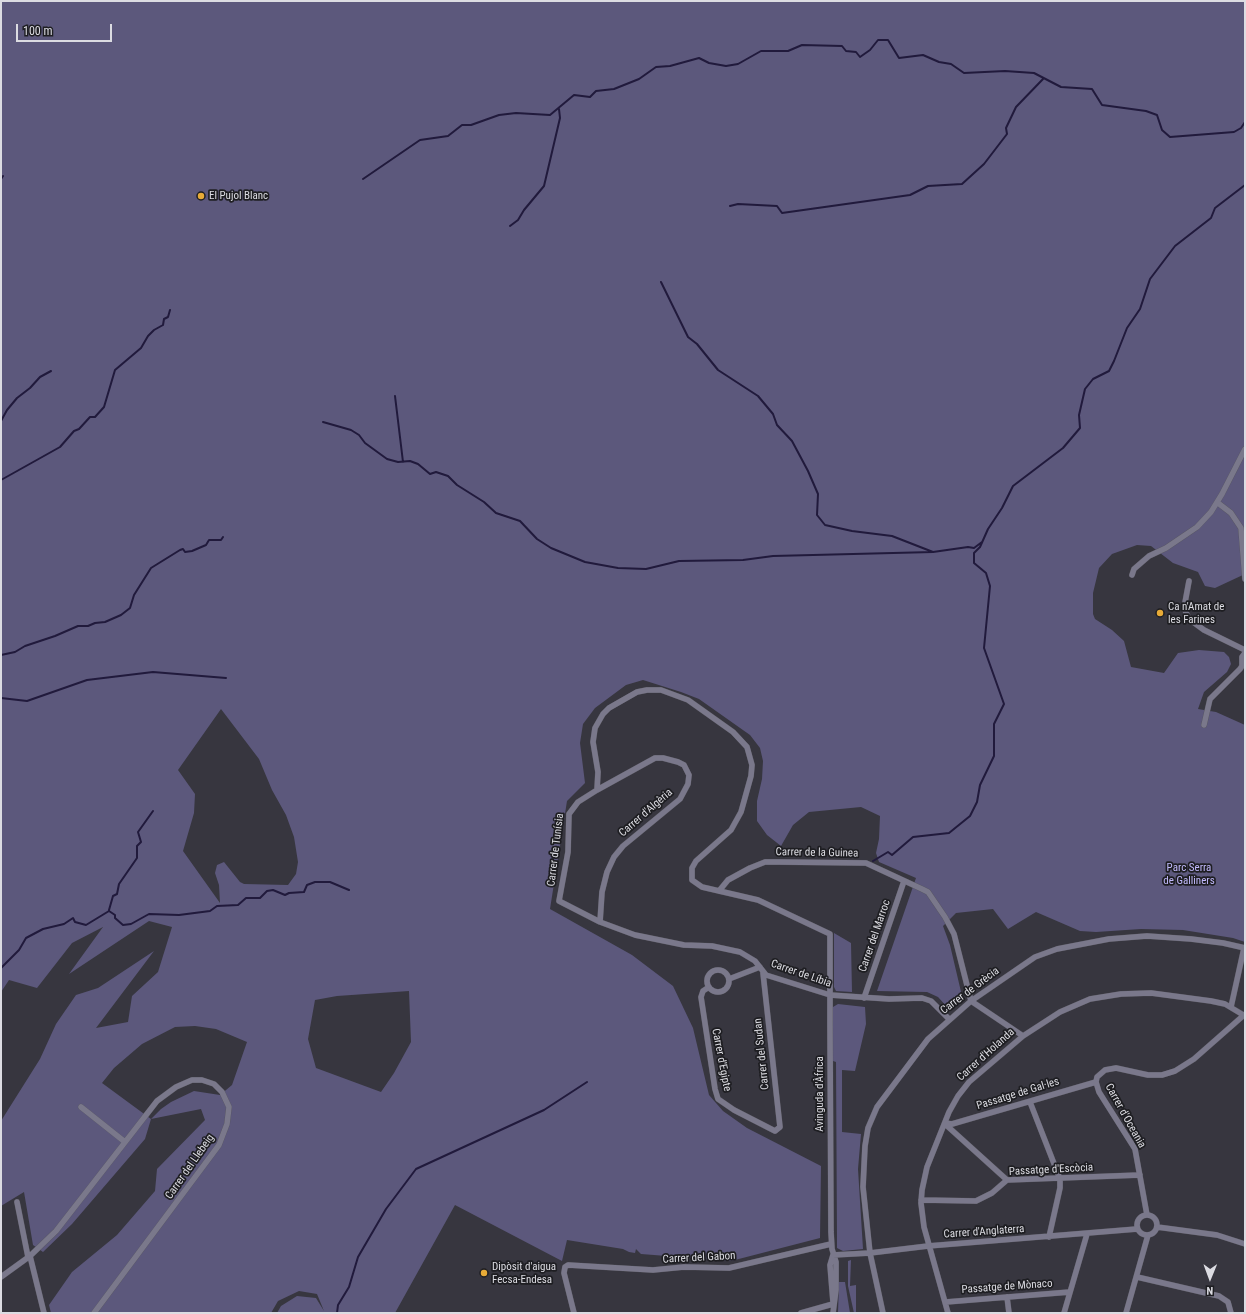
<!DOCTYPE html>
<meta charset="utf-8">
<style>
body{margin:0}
#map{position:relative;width:1246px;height:1314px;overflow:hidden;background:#37363f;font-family:"Roboto Condensed",sans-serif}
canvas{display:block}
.frame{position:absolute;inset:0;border:2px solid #dcdce2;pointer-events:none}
.north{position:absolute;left:1190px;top:1258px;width:40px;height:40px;-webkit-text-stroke:3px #1e1e22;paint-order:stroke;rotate:181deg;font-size:11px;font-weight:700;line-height:16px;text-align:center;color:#dcdce2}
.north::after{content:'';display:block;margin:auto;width:14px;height:18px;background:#dcdce2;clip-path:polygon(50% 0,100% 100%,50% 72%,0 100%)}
.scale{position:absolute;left:16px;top:24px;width:96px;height:18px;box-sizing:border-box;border:2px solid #dcdce2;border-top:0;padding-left:5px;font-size:12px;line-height:14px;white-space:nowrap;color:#dcdce2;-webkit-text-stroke:3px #1e1e22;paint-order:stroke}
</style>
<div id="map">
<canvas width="1246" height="1314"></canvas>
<div class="frame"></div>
<div class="north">N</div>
<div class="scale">100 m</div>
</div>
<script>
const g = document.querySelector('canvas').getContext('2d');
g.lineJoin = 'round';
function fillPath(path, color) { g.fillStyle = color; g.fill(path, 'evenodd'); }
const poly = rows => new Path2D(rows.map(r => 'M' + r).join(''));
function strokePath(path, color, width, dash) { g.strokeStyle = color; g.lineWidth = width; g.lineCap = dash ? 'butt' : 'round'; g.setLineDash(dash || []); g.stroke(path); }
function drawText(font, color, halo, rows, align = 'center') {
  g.font = font + ' "Roboto Condensed",sans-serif'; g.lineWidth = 3.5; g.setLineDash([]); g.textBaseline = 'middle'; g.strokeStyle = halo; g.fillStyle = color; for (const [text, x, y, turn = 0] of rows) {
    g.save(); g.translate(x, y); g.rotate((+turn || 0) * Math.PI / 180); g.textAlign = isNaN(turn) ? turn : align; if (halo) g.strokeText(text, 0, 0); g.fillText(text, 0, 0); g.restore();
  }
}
const green = poly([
 [1,1,1245,1,1245,574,1215,588,1205,586,1198,572,1173,563,1151,546,1137,545,1112,554,1099,568,1093,593,1093,614,1095,619,1112,630,1124,641,1131,667,1164,673,1178,653,1199,650,1224,652,1229,657,1231,664,1227,672,1204,692,1198,709,1216,712,1245,725,1245,942,1233,938,1183,930,1141,929,1096,932,1080,931,1036,912,1008,929,993,909,956,913,943,926,950,945,962,996,949,1009,938,997,927,992,877,991,916,878,879,862,876,853,879,839,880,816,861,807,809,812,793,825,781,846,767,835,757,821,757,801,762,779,763,761,760,748,750,735,699,699,681,692,643,680,626,685,595,708,583,724,580,743,585,783,567,801,550,909,632,955,673,986,693,1028,709,1095,723,1111,747,1128,821,1166,820,1238,731,1261,641,1254,636,1249,635,1253,629,1252,623,1249,567,1240,562,1261,455,1205,395,1313,277,1313,281,1306,297,1296,316,1298,324,1311,317,1294,299,1291,278,1301,271,1313,51,1313,49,1305,72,1272,117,1235,155,1191,157,1169,205,1120,201,1109,151,1119,145,1139,72,1224,43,1252,33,1245,24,1192,1,1206,1,1121,40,1059,56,1024,76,995,98,988,154,951,96,1028,128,1022,132,996,158,972,172,927,149,921,69,974,103,927,72,943,37,988,9,980,1,992],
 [221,709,259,759,272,790,286,815,294,837,298,862,296,874,288,885,244,884,240,882,224,862,217,865,215,873,219,885,220,903,183,851,194,813,195,794,178,770],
 [409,991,411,1042,394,1073,381,1092,316,1068,308,1039,315,1000,337,996],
 [195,1026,216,1029,247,1042,232,1085,220,1095,194,1091,171,1102,161,1109,151,1119,102,1083,114,1068,142,1044,175,1027],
 [834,933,851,943,852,992,836,991,834,987],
 [838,1004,865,1007,866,1024,855,1071,842,1070,842,1132,861,1134,858,1169,863,1249,843,1251,837,1248,837,1237,836,1062,833,1061,833,1007],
 [851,1260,850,1286,856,1285,856,1313,854,1313,848,1286,848,1261],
 [839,1282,845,1282,850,1313,838,1313]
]);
const stream = poly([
 [1,179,3,176],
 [363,179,420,140,448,136,462,125,471,125,499,115,516,113,550,115,574,95,590,97,596,91,614,89,639,79,656,67,670,66,699,58,709,63,726,66,738,64,761,51,788,51,802,45,842,46,846,51,856,52,860,57,870,50,878,40,888,40,899,58,923,55,939,62,951,64,964,73,1005,71,1034,73,1061,87,1092,89,1102,105,1146,111,1157,115,1162,130,1170,137,1234,132,1241,128,1245,122],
 [730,206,738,204,777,206,782,213,910,195,928,186,962,184,984,164,1007,134,1006,128,1016,107,1043,79],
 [510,226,518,220,524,210,544,186,560,118,559,109],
 [661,282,688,337,697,344,718,370,758,396,773,414,777,425,792,441,808,471,818,494,817,515,825,525,852,531,892,536,933,552,968,547,974,548,982,542],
 [395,396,403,462],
 [1,421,7,410,17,398,30,388,40,377,51,371],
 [323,422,351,430,359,435,365,443,387,459,398,462,410,461,418,464,430,474,436,472,448,476,457,485,484,502,496,513,520,521,537,539,551,548,585,562,618,568,646,569,679,561,743,560,773,556,933,552],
 [1,480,60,447,74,431,79,429,90,417,95,417,104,407,115,370,141,348,148,336,154,330,163,325,164,319,168,317,170,310],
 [1,655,15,652,25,646,55,636,78,626,88,626,95,623,105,622,121,615,130,608,134,595,151,568,180,550,183,549,185,552,192,551,206,545,209,540,221,540,223,537],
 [1,698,27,701,87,680,153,672,226,678],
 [873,861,888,852,892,855,913,837,949,833,970,816,977,802,980,785,994,756,994,724,1004,704,984,648,990,586,986,573,974,563,974,553,980,547,988,529,1002,508,1013,486,1063,448,1080,428,1079,415,1085,389,1093,379,1109,371,1114,361,1127,328,1140,309,1150,279,1175,246,1211,218,1215,208,1245,185],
 [109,910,113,896,117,894,119,884,137,858,137,846,141,842,138,832,153,811],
 [1,968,19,950,26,938,43,929,64,924,73,918,75,922,86,925,109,911,115,915,115,918,123,925,131,924,149,914,179,915,210,911,217,906,238,905,246,898,260,898,267,891,273,890,285,895,289,893,304,892,307,885,315,882,330,882,349,890],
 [337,1313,338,1305,349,1287,358,1257,386,1209,416,1169,544,1110,587,1082]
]);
const street = poly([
 [1218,503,1231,513,1241,528,1245,579],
 [1132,575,1134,569,1149,556,1166,548,1197,527,1211,512,1222,494,1245,449],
 [1189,581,1184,608,1189,619,1204,630,1245,650],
 [1204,725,1210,699,1240,669,1242,666,1242,657,1245,653],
 [597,790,655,758,663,758,678,762,684,765,689,775,688,784,680,799,623,846,614,857,607,872,602,892,600,922],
 [719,891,728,880,750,868,765,862,779,862,866,863,922,889,928,892,945,917,954,934,971,1001,1023,1036],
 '707 981a11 11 0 1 1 22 0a11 11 0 1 1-22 0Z',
 [729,979,760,967],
 [709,987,703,991,701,997,715,1089,718,1099,734,1110,775,1131,780,1127,763,973],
 [864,998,904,881],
 [1231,1007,1244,948],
 [1030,1102,1060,1179,1060,1188,1049,1237],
 [81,1107,125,1142],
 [945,1123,952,1124,1096,1082],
 [945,1124,1007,1180],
 [921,1200,976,1201,992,1193,1007,1180,1140,1175],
 [17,1202,28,1257],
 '1137 1225a10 10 0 1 1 20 0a10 10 0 1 1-20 0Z',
 [1147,1215,1135,1149,1099,1092,1096,1082,1097,1077,1105,1070,1116,1068,1148,1075,1162,1075,1175,1071,1194,1059,1244,1015],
 [1157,1227,1217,1235,1245,1244],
 [833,1255,870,1253,928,1246,1137,1229],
 [30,1256,44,1313],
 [1,1277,30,1256,56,1231,157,1101,176,1087,192,1080,202,1080,214,1084,222,1092,229,1107,227,1124,219,1145,94,1313],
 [1137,1277,1219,1296,1228,1302,1231,1313],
 [1007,1297,1009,1313],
 [833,1302,830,1265,833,1255],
 [946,1302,1070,1292],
 [574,1313,564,1273,565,1267,568,1265,653,1270,684,1267,729,1268,831,1244],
 [801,1313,833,1304],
 [833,1313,836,1290,836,1262,832,1249,831,1232,830,1026,830,934,758,900,702,887,692,880,692,868,696,861,731,830,741,812,751,776,752,765,747,747,733,732,688,700,661,690,647,690,637,692,609,708,603,714,595,728,593,742,598,772,597,790,578,802,569,814,568,852,559,901,600,922,635,935,684,945,712,946,740,952,755,961,766,975,830,995,889,999,922,998,931,1001,949,1019],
 [883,1313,870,1253,863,1187,865,1146,868,1128,877,1107,928,1039,971,1001,1035,957,1057,949,1109,939,1147,936,1191,939,1223,943,1245,948],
 [948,1313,924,1227,921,1203,922,1190,927,1167,949,1112,958,1096,969,1082,1023,1036,1060,1012,1090,999,1121,994,1151,993,1211,1001,1225,1004,1245,1016],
 [1064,1313,1087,1234],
 [1126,1313,1148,1235]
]);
const markers = [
 [201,196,4,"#e8ab37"],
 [1160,613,4,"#e8ab37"],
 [484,1273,4,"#e8ab37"]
];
const poiNames = [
 ["El Pujol Blanc",209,196],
 ["Ca n'Amat de",1168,607],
 ["les Farines",1168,620],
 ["Dipòsit d'aigua",492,1267],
 ["Fecsa-Endesa",492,1280]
];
const streetNames = [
 ["Carrer d'Algèria",646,813,-41],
 ["Carrer de Tunísia",556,850,-83],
 ["Carrer de la Guinea",817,853,1],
 ["Carrer del Marroc",875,936,-71],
 ["Carrer de Líbia",801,974,19],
 ["Carrer de Grècia",970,991,-37],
 ["Carrer del Sudan",762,1054,-96],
 ["Carrer d'Holanda",986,1055,-42],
 ["Carrer d'Egipte",721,1060,79],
 ["Avinguda d'Àfrica",820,1094,-90],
 ["Passatge de Gal·les",1018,1094,-17],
 ["Carrer d'Oceania",1125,1116,61],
 ["Carrer del Llebeig",190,1167,-55],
 ["Passatge d'Escòcia",1051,1170,-3],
 ["Carrer d'Anglaterra",984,1232,-4],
 ["Carrer del Gabon",699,1258,-3],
 ["Passatge de Mònaco",1007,1287,-4]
];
const parkNames = [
 ["Parc Serra",1189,868],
 ["de Galliners",1189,881]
];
fillPath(green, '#5c587c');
strokePath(stream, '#211a3c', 2);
strokePath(street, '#55545c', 6);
strokePath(street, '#7a788b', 5.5);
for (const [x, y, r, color] of markers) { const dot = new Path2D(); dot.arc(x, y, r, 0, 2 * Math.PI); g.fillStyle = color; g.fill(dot); strokePath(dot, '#1e1e22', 1.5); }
drawText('11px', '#dcdce2', '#1e1e22', poiNames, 'left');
drawText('11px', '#dcdce2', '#1e1e22', streetNames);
drawText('11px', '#c2bafc', '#1e1e22', parkNames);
</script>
